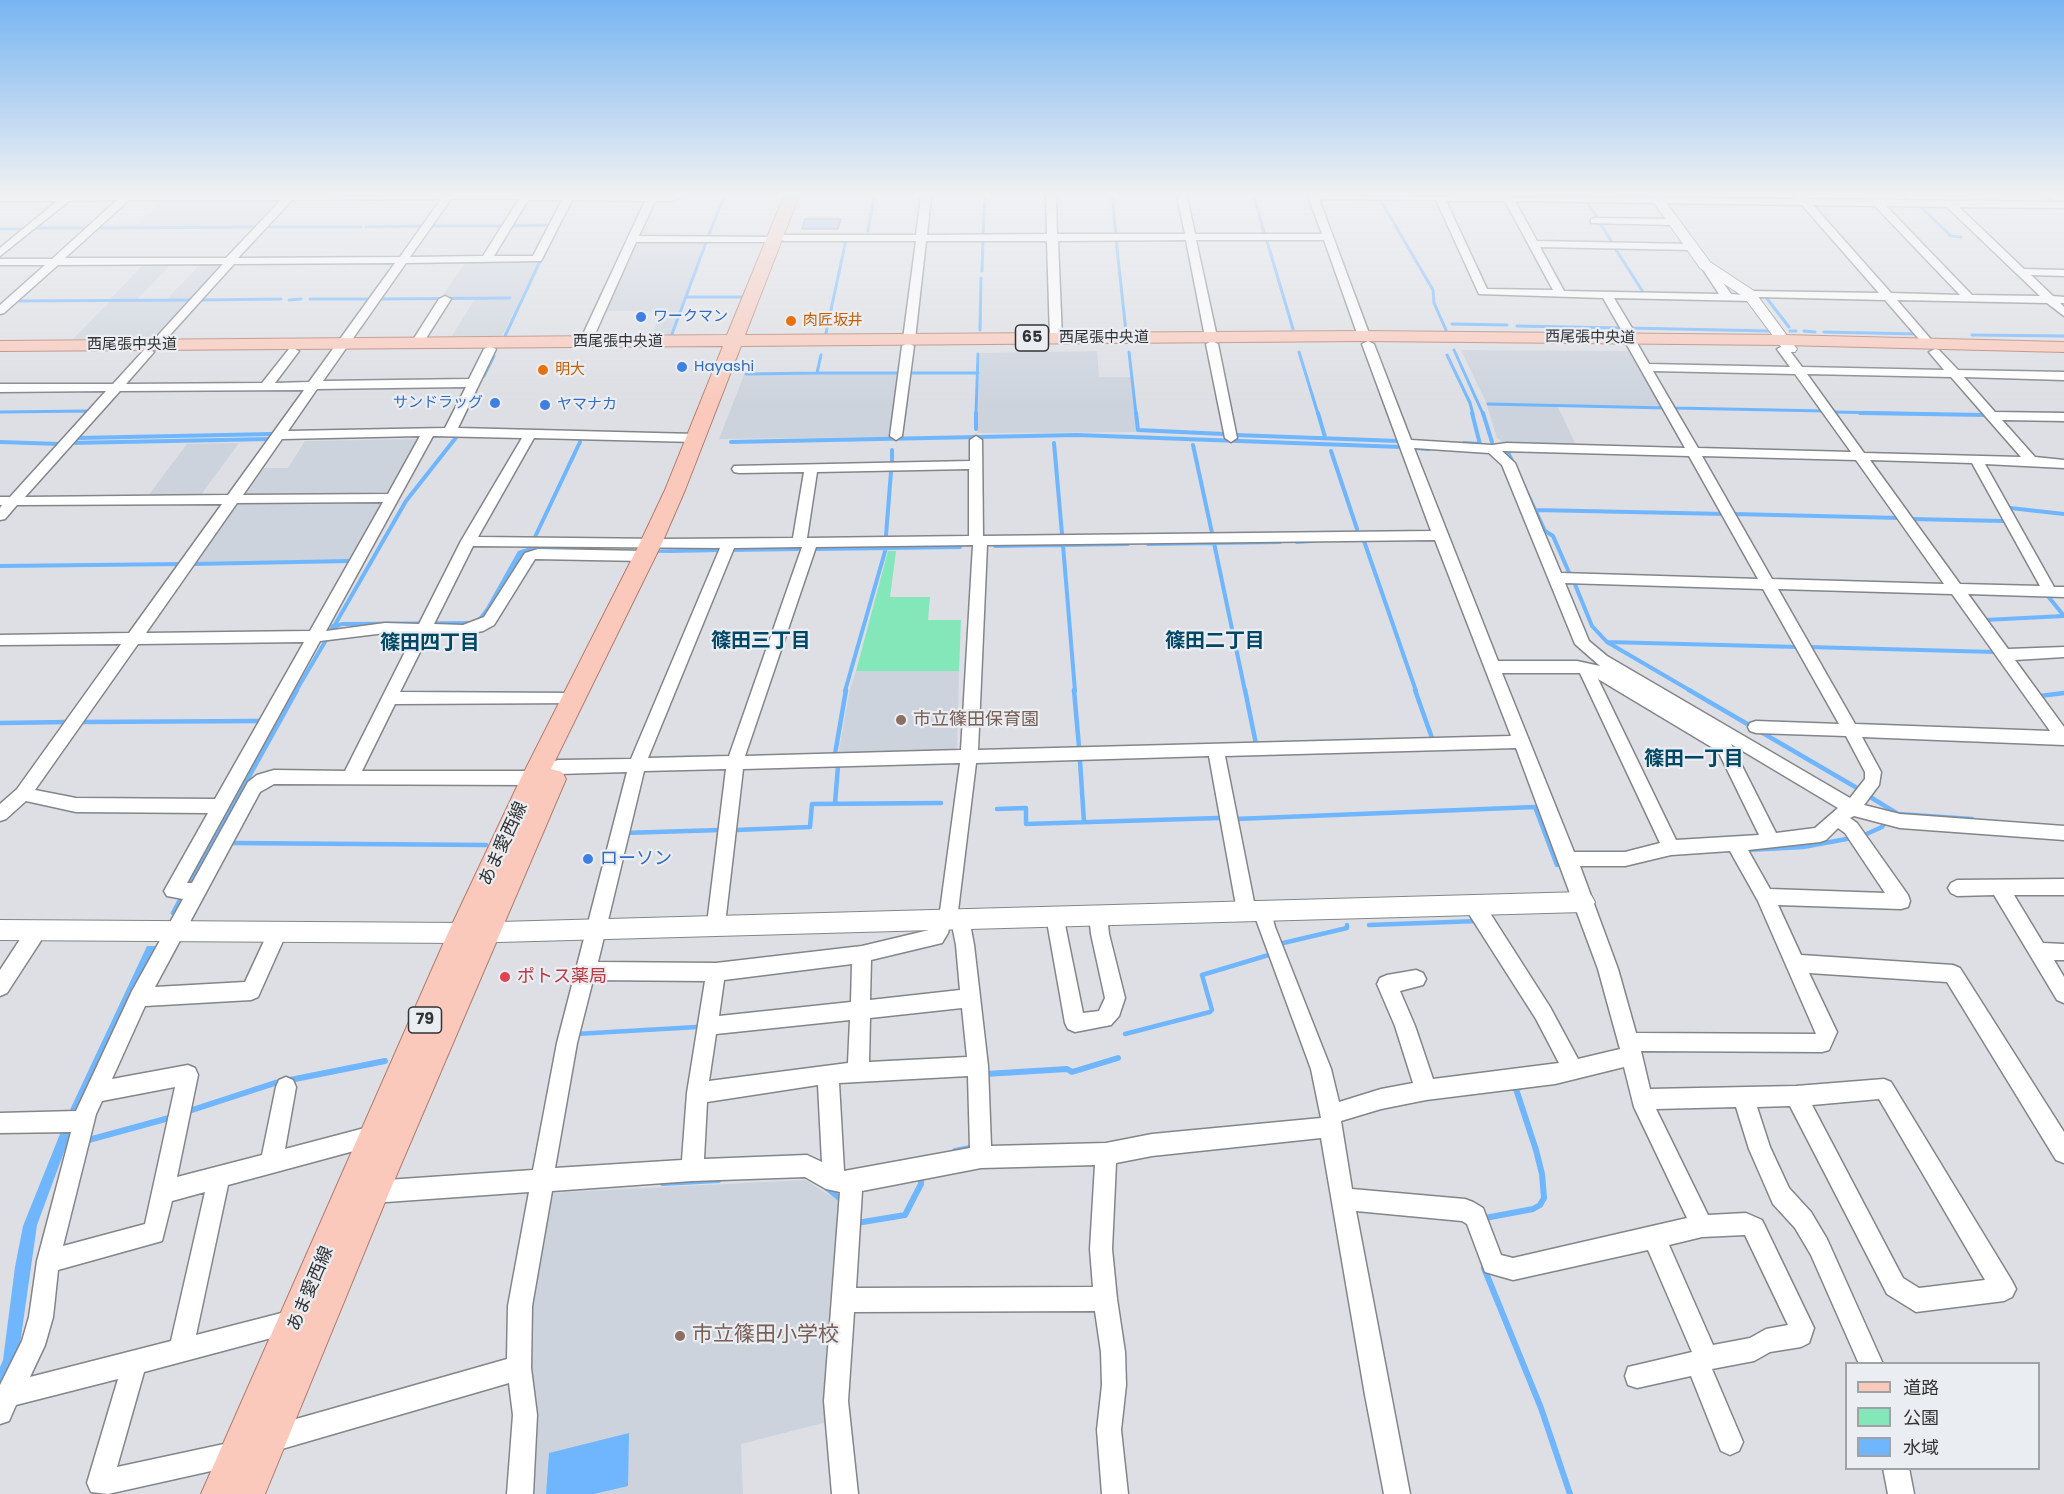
<!DOCTYPE html>
<meta charset="utf-8">
<style>
body{margin:0}
#map{position:relative;width:2064px;height:1494px;overflow:hidden;background:#dddfe4;font-family:Poppins,"Noto Sans JP",sans-serif}
canvas{display:block}
.legend{position:absolute;left:1845px;top:1362px;width:195px;height:108px;box-sizing:border-box;background:#eaedf1;border:2px solid #a0a3a6;margin:0;padding:8px 10px;list-style:none;font-size:18px;color:#323335}
.legend li{display:flex;align-items:center;gap:12px;height:30px}
.legend b{width:30px;border:2px solid #a0a3a6}
</style>
<div id="map">
<canvas width="2064" height="1494"></canvas>
<ul class="legend">
<li><b style="height:8px;background:#fac9bb"></b>道路</li>
<li><b style="height:16px;background:#83e7b9"></b>公園</li>
<li><b style="height:16px;background:#70b6fe"></b>水域</li>
</ul>
</div>
<script>
const g = document.querySelector('canvas').getContext('2d');
g.lineJoin = 'round';
function fillPath(path, color) { g.fillStyle = color; g.fill(path, 'evenodd'); }
const poly = rows => new Path2D(rows.map(r => 'M' + r).join(''));
function strokePath(path, color, width, dash) { g.strokeStyle = color; g.lineWidth = width; g.lineCap = dash ? 'butt' : 'round'; g.setLineDash(dash || []); g.stroke(path); }
function drawText(font, color, halo, rows, align = 'center') {
  g.font = font + ' Poppins,"Noto Sans JP",sans-serif'; g.lineWidth = 4.5; g.setLineDash([]); g.textBaseline = 'middle'; g.strokeStyle = halo; g.fillStyle = color; for (const [text, x, y, turn = 0] of rows) {
    g.save(); g.translate(x, y); g.rotate((+turn || 0) * Math.PI / 180); g.textAlign = isNaN(turn) ? turn : align; if (halo) g.strokeText(text, 0, 0); g.fillText(text, 0, 0); g.restore();
  }
}
const built = poly([
 [164,199,284,199,259,227,133,228],
 [706,240,670,335,652,335,661,311,603,311,635,241],
 [466,261,539,261,502,336,452,336,475,298,441,298],
 [172,263,137,300,109,300,144,264],
 [201,263,223,264,191,300,166,300],
 [110,301,190,301,153,338,73,339],
 [1461,350,1634,351,1666,407,1557,405,1577,447,1506,445,1497,438,1486,402],
 [1097,351,1099,377,1131,377,1137,432,977,433,980,353],
 [901,373,893,437,719,439,744,375],
 [421,439,388,495,245,496,243,493,260,468,288,468,305,441],
 [239,443,200,496,147,497,187,444],
 [241,501,386,501,352,560,192,563,234,503],
 [856,671,959,671,957,752,838,756,850,688],
 [805,1180,840,1202,827,1422,741,1444,743,1494,527,1494,527,1304,547,1193]
]);
const green = poly([
 [888,551,896,551,890,597,930,597,928,620,961,620,959,671,856,671]
]);
const water = poly([
 [530,547,639,550,722,548,721,552,671,553,533,551,489,615,467,626,342,626,335,629,332,634,326,634,332,624,343,622,472,621,479,617,486,608,518,551],
 [147,946,156,946,80,1109,37,1225,19,1351,0,1393,0,1367,3,1360,15,1267,23,1226,68,1114],
 [629,1433,628,1486,594,1494,546,1494,549,1453]
]);
const streamFar3 = poly([
 [1112,196,1116,236],
 [1254,196,1265,236],
 [1378,196,1433,290,1434,303,1446,330],
 [1518,196,1555,196],
 [1564,196,1658,197],
 [1902,196,1907,201],
 [2046,196,2054,203],
 [1667,197,1702,198],
 [1708,198,1789,199],
 [1586,201,1599,220],
 [1919,205,1951,236,1961,237],
 [1600,223,1613,244],
 [429,226,505,226],
 [510,226,546,225],
 [265,227,361,227],
 [366,227,421,226],
 [33,228,87,228],
 [97,228,257,227],
 [0,229,27,229],
 [868,231,874,196],
 [983,236,985,196],
 [708,237,724,196],
 [1991,237,2003,249],
 [1266,238,1293,329],
 [1116,239,1126,332],
 [1615,248,1643,292],
 [982,271,983,239],
 [1765,296,1789,327],
 [686,297,742,297],
 [310,299,369,299],
 [380,299,510,298],
 [201,300,281,299],
 [289,300,301,299],
 [15,301,189,300],
 [1452,324,1507,325],
 [1517,326,1624,328],
 [1629,328,1769,331],
 [980,330,981,278],
 [1790,331,1796,331],
 [1804,331,1815,332],
 [1824,332,1918,334],
 [826,333,846,240,849,240],
 [672,334,707,240],
 [1972,335,2064,336],
 [505,336,542,257],
 [1454,350,1483,414],
 [1129,352,1136,414],
 [1299,352,1318,414],
 [1447,355,1470,403,1473,414],
 [817,373,899,373],
 [910,373,978,373],
 [746,374,817,373,821,355],
 [484,376,494,356],
 [1671,403,1674,408,1825,411],
 [1488,404,1667,408],
 [0,412,88,411,85,414],
 [1833,412,1937,414],
 [976,414,978,354]
]);
const streamFar2 = poly([
 [1136,413,1138,430,1224,434],
 [1318,413,1325,437],
 [1483,413,1492,442],
 [1860,413,1986,415],
 [976,429,976,413],
 [78,435,77,438,272,434],
 [1236,435,1398,441],
 [0,442,60,444],
 [731,442,1077,435,1401,447],
 [70,443,270,439],
 [1054,443,1062,534],
 [1464,443,1480,444,1472,413],
 [1193,445,1212,533],
 [1416,448,1428,449],
 [892,450,892,463],
 [1331,451,1357,529],
 [1508,452,1545,531,1553,536,1571,577],
 [2010,508,2064,514],
 [1535,510,1725,514],
 [1734,514,1901,518],
 [1910,519,2004,521],
 [886,535,891,472],
 [535,537,580,442],
 [1364,541,1416,691],
 [1297,542,1312,541],
 [1214,543,1245,691],
 [1148,544,1280,542],
 [1063,545,1075,691],
 [995,546,1128,544],
 [817,549,960,547],
 [730,550,798,549],
 [193,564,350,561],
 [0,566,181,564],
 [1574,582,1592,626,1607,642,1798,647],
 [1986,622,1984,620,2064,616,2047,595],
 [333,628,406,501,458,435,463,435],
 [1607,642,1691,691],
 [1808,647,1995,652],
 [296,691,329,635],
 [845,691,886,548]
]);
const streamFar1 = poly([
 [1074,690,1079,747],
 [1245,690,1256,744],
 [1415,690,1432,738],
 [1689,690,1857,788],
 [2038,694,2040,696,2064,693],
 [82,722,260,721],
 [0,723,69,722],
 [835,754,846,690],
 [1080,761,1084,822],
 [1867,795,1898,814,1972,819],
 [835,803,838,766],
 [997,809,1026,808,1026,824,1219,818],
 [1235,819,1535,807,1557,865],
 [736,830,810,827,812,804,941,803],
 [624,833,720,830],
 [1862,836,1882,827,1885,823],
 [231,843,486,845],
 [1747,850,1803,847,1852,838],
 [188,887,297,690],
 [173,913,183,894],
 [1369,925,1478,921],
 [1279,944,1347,928,1347,925],
 [576,1034,697,1027],
 [1125,1034,1210,1012,1212,1010,1202,975,1272,954]
]);
const stream = poly([
 [986,1074,1067,1069,1072,1072,1118,1058],
 [189,1111,275,1083,385,1061],
 [85,1141,169,1118],
 [955,1151,970,1148,972,1145],
 [663,1183,718,1180],
 [827,1188,844,1202],
 [1485,1218,1533,1209,1540,1205,1544,1198,1542,1174,1536,1150,1516,1089,1520,1087],
 [857,1223,905,1215,921,1184,921,1175],
 [1484,1268,1541,1408,1570,1494]
]);
const building = poly([
 [805,219,841,219,838,229,802,229,805,219]
]);
const minor = poly([
 [0,196,684,196,673,201,655,201,639,236,778,237,778,241,774,242,636,242,591,343,585,346,579,343,645,201,572,200,541,261,406,263,323,381,469,379,484,349,490,346,496,349,458,428,695,434,701,438,695,442,534,438,478,537,663,539,793,538,804,472,739,473,734,472,732,469,734,466,970,461,970,440,976,436,982,440,983,536,1431,531,1362,344,1368,341,1374,344,1411,440,1492,445,1507,443,1685,448,1627,345,1633,342,1637,343,1649,364,1790,367,1777,349,1783,346,1787,347,1802,367,1944,370,1929,352,1935,349,1939,350,1958,370,2064,372,2064,380,1964,377,1995,412,2064,413,2064,421,2002,420,2035,457,2064,460,2064,468,1985,464,2054,587,2064,587,2064,597,1968,594,2008,649,2064,647,2064,657,2015,660,2064,727,2064,745,1862,737,1881,772,1879,785,1864,805,1900,814,2064,826,2064,840,1900,828,1854,816,1850,818,1857,823,1908,895,1910,901,1908,907,1901,909,1778,905,1801,955,1953,965,1960,968,2064,1132,2064,1163,2056,1160,1947,982,1809,973,1837,1032,1829,1050,1822,1052,1641,1051,1650,1089,1796,1086,1884,1079,1891,1082,2012,1281,2016,1289,2012,1297,2004,1301,1916,1312,1887,1294,1790,1106,1757,1107,1770,1147,1789,1188,1811,1212,1827,1239,1883,1364,1859,1364,1811,1255,1795,1228,1773,1204,1749,1149,1736,1107,1656,1109,1708,1215,1746,1213,1762,1220,1814,1328,1809,1343,1801,1347,1770,1352,1754,1361,1712,1369,1743,1442,1739,1451,1730,1455,1721,1451,1691,1376,1637,1388,1628,1385,1625,1376,1628,1367,1692,1352,1648,1250,1513,1280,1485,1272,1467,1224,1462,1221,1356,1211,1410,1494,1384,1494,1365,1395,1321,1138,1152,1156,1116,1163,1112,1249,1117,1299,1125,1352,1126,1385,1121,1430,1128,1494,1102,1494,1097,1430,1102,1385,1101,1352,1095,1311,854,1312,848,1401,858,1494,832,1494,824,1401,840,1192,826,1189,805,1177,692,1181,552,1191,532,1306,531,1368,537,1415,533,1494,507,1494,513,1415,509,1383,268,1453,259,1449,255,1440,259,1431,268,1427,507,1359,508,1306,529,1192,372,1203,364,1200,361,1192,364,1184,372,1181,533,1170,557,1043,627,772,558,774,552,772,550,767,552,762,558,760,631,759,720,548,473,546,434,624,463,625,484,617,525,553,538,549,645,551,652,556,645,561,535,559,494,625,483,631,463,635,429,634,400,692,574,693,580,695,582,699,580,703,395,704,362,771,534,771,540,773,542,778,540,783,534,785,274,784,260,792,155,987,245,982,271,926,278,924,285,926,287,932,258,997,251,1000,145,1006,112,1079,188,1065,195,1068,198,1075,177,1177,262,1155,276,1087,279,1080,286,1077,293,1080,296,1087,285,1149,376,1125,384,1128,387,1135,384,1142,376,1145,228,1185,196,1335,297,1309,305,1313,309,1321,305,1329,144,1372,117,1467,238,1441,247,1445,251,1454,247,1463,108,1494,91,1492,87,1483,118,1379,16,1405,9,1421,0,1424,0,1385,22,1341,29,1317,37,1261,71,1132,0,1133,0,1113,76,1111,132,991,183,899,167,896,164,891,208,813,76,812,26,801,6,819,0,821,0,804,17,789,121,644,0,645,0,635,129,633,222,504,17,505,5,519,0,520,0,508,2,505,0,505,0,497,10,497,106,391,0,392,0,384,113,384,144,350,148,349,154,352,126,384,262,383,289,349,293,348,299,351,275,383,309,382,395,263,234,264,159,347,155,348,151,347,151,343,223,264,58,265,4,313,0,314,0,305,45,265,0,265,0,259,52,259,117,200,69,201,0,256,0,248,57,201,0,201,0,196],
 [441,199,400,257,238,258,292,200,441,199],
 [451,199,519,199,483,256,410,257,451,199],
 [129,200,281,200,226,258,65,258,129,200],
 [528,200,562,200,533,256,494,256,528,200],
 [1653,371,1795,374,1851,452,1698,448,1653,371],
 [1807,374,1951,377,2021,457,1864,453,1807,374],
 [466,387,445,428,288,431,317,389,466,387],
 [304,390,228,495,25,497,120,391,304,390],
 [420,436,388,494,243,495,282,439,420,436],
 [433,436,522,438,461,541,419,624,385,623,326,631,433,436],
 [1414,448,1489,453,1502,465,1575,644,1600,666,1577,661,1498,661,1414,448],
 [1502,451,1689,456,1758,579,1561,573,1515,463,1502,451],
 [1702,456,1856,460,1944,584,1772,579,1702,456],
 [1870,460,1972,463,2040,586,1960,584,1870,460],
 [969,469,969,536,807,538,817,472,969,469],
 [383,502,310,631,146,633,237,503,383,502],
 [1435,540,1511,736,978,750,987,545,1435,540],
 [973,545,961,750,745,756,816,547,973,545],
 [802,547,729,756,648,758,734,548,802,547],
 [1565,583,1763,589,1839,724,1756,721,1750,723,1748,727,1750,731,1756,733,1846,736,1865,772,1865,779,1850,798,1607,656,1589,641,1565,583],
 [1778,589,1952,594,2050,731,1855,724,1778,589],
 [385,633,414,634,345,771,274,770,257,775,248,782,192,883,187,883,320,641,385,633],
 [304,642,215,799,76,798,35,790,138,644,304,642],
 [1502,673,1580,673,1660,843,1625,852,1574,852,1502,673],
 [1598,679,1718,751,1759,835,1676,840,1598,679],
 [1731,744,1838,808,1815,828,1776,833,1731,744],
 [1516,748,1598,969,1620,1049,1578,1059,1550,1007,1481,899,1474,897,1467,899,1465,905,1467,911,1536,1019,1559,1063,1433,1079,1415,1026,1400,991,1423,985,1426,979,1423,973,1416,970,1387,975,1380,978,1377,984,1395,1026,1413,1083,1381,1089,1339,1102,1331,1069,1275,927,1271,911,1269,905,1262,903,1255,907,1225,756,1516,748],
 [1209,756,1237,911,1239,917,1246,919,1254,914,1311,1069,1321,1118,1152,1134,1106,1143,991,1146,988,1066,974,945,969,918,967,912,958,911,976,763,1209,756],
 [960,763,940,911,935,912,929,930,862,946,716,963,598,962,644,771,726,769,707,924,709,930,716,932,723,930,725,924,743,769,960,763],
 [1838,828,1845,833,1885,893,1770,889,1748,850,1820,842,1826,840,1838,828],
 [1730,851,1758,901,1816,1034,1636,1033,1618,969,1580,866,1625,866,1671,855,1730,851],
 [950,925,952,925,956,945,960,990,870,1000,871,960,942,943,948,933,950,925],
 [852,964,851,1002,719,1016,724,980,852,964],
 [593,980,705,981,687,1093,682,1160,555,1168,577,1043,593,980],
 [962,1008,967,1057,869,1062,870,1018,962,1008],
 [850,1020,848,1063,709,1081,716,1034,850,1020],
 [1624,1067,1634,1107,1687,1218,1513,1258,1501,1255,1483,1208,1473,1202,1465,1199,1352,1189,1341,1121,1381,1109,1426,1100,1555,1084,1624,1067],
 [968,1076,970,1148,844,1171,839,1083,968,1076],
 [818,1085,822,1162,807,1155,704,1159,707,1102,818,1085],
 [175,1087,145,1224,63,1246,96,1114,102,1101,175,1087],
 [1879,1099,1985,1280,1919,1288,1903,1278,1812,1105,1879,1099],
 [1095,1165,1090,1249,1093,1287,856,1288,862,1191,981,1168,1095,1165],
 [205,1192,171,1341,30,1377,45,1345,53,1317,58,1270,162,1241,172,1201,205,1192],
 [1745,1235,1788,1325,1766,1329,1750,1338,1713,1345,1669,1245,1702,1237,1745,1235],
 [921,196,931,196,927,235,1047,234,1046,196,1056,196,1057,234,1185,234,1177,196,1187,196,1195,234,1322,234,1308,196,1797,199,1795,196,1805,196,1808,199,2064,202,2064,208,1959,207,2024,269,2064,270,2064,276,2031,275,2053,296,2064,297,2064,303,2060,303,2064,307,2064,316,2047,303,1897,300,1935,344,1929,347,1925,346,1885,300,1757,297,1752,301,1614,298,1638,338,1632,341,1626,338,1603,298,1479,294,1436,200,1319,199,1370,336,1368,338,1364,339,1358,336,1324,240,1196,240,1217,337,1211,340,1205,337,1186,240,1058,241,1062,338,1056,341,1050,338,1047,241,926,241,915,339,909,342,903,339,916,241,784,241,779,238,784,235,916,235,921,196],
 [1446,201,1505,201,1553,290,1487,289,1446,201],
 [1515,201,1802,205,1879,293,1749,291,1744,295,1731,294,1709,263,1705,262,1700,265,1719,294,1564,291,1540,247,1692,250,1697,247,1692,244,1537,241,1515,201],
 [1813,205,1875,206,1960,295,1891,293,1813,205],
 [1886,206,1947,207,2040,296,1972,295,1886,206],
 [1595,218,1674,219,1679,222,1674,225,1591,223,1591,219,1595,218],
 [445,296,451,299,423,343,417,346,413,345,411,343,439,299,445,296],
 [1212,341,1218,344,1237,438,1231,442,1225,438,1206,344,1212,341],
 [908,343,914,346,902,436,896,440,890,436,902,346,908,343],
 [2064,879,2064,895,2014,895,2043,943,2064,944,2064,960,2054,960,2064,977,2064,1003,2057,1000,1994,895,1957,896,1951,893,1948,888,1951,883,1957,880,2064,879],
 [1098,907,1105,909,1107,915,1109,934,1125,998,1119,1016,1111,1025,1075,1032,1068,1029,1065,1023,1046,916,1048,910,1055,908,1062,910,1083,1013,1099,1011,1105,998,1091,934,1089,915,1091,909,1098,907],
 [37,922,44,924,46,930,44,936,7,993,0,996,0,970,30,924,37,922],
 [1883,1468,1909,1468,1914,1494,1888,1494,1883,1468]
]);
const tertiary = poly([
 [1658,196,1662,197,1710,262,1754,291,1797,349,1795,352,1785,352,1744,297,1700,268,1652,200,1658,196],
 [1583,892,1591,895,1595,902,1591,909,1583,912,463,943,0,940,0,920,463,923,1583,892]
]);
const primary = poly([
 [784,196,799,196,745,335,1364,331,1783,335,2064,342,2064,352,1783,345,1364,341,741,346,685,490,662,543,551,769,562,772,566,779,385,1202,265,1494,201,1494,448,933,521,778,640,543,665,490,723,346,0,351,0,341,727,335,784,196]
]);
const markers = [
 [641,317,6,"#3f7fe0"],
 [791,321,6,"#e8710a"],
 [682,367,6,"#3f7fe0"],
 [543,370,6,"#e8710a"],
 [495,403,6,"#3f7fe0"],
 [545,405,6,"#3f7fe0"],
 [901,720,6,"#8d6e63"],
 [588,859,6,"#3f7fe0"],
 [505,977,6,"#e0444e"],
 [680,1336,6,"#8d6e63"]
];
const farShopnames = [
 ["ワークマン",653,317],
 ["Hayashi",694,367],
 ["サンドラッグ",483,403,"right"],
 ["ヤマナカ",557,405]
];
const farFoodnames = [
 ["肉匠坂井",803,321],
 ["明大",555,370]
];
const farStreetnames = [
 ["西尾張中央道",1104,338],
 ["西尾張中央道",1590,338,1],
 ["西尾張中央道",618,342],
 ["西尾張中央道",132,345]
];
const shields = [
 [1032,338,33],
 [425,1020,33]
];
const shieldNames = [
 ["65",1032,338],
 ["79",425,1020]
];
const educationNames = [
 ["市立篠田保育園",913,720]
];
const streetNames = [
 ["あま愛西線",504,844,-65],
 ["あま愛西線",311,1289,-67]
];
const shopNames = [
 ["ローソン",600,859]
];
const healthNames = [
 ["ポトス薬局",517,977]
];
const neighbourhoodNames = [
 ["篠田三丁目",761,642],
 ["篠田二丁目",1215,642],
 ["篠田四丁目",430,644],
 ["篠田一丁目",1694,760]
];
const nearEducationnames = [
 ["市立篠田小学校",692,1336]
];
fillPath(built, '#ccd3dd');
fillPath(green, '#83e7b9');
fillPath(water, '#70b6fe');
strokePath(streamFar3, '#70b6fe', 3);
strokePath(streamFar2, '#70b6fe', 4);
strokePath(streamFar1, '#70b6fe', 4.5);
strokePath(stream, '#70b6fe', 6);
fillPath(building, '#98bdfe');
strokePath(building, '#94969a', 1.5);
strokePath(minor, '#838589', 3);
strokePath(tertiary, '#838589', 2);
strokePath(primary, '#b27d6e', 2);
fillPath(minor, '#fff');
fillPath(tertiary, '#fff');
fillPath(primary, '#fac9bb');
const sky = g.createLinearGradient(0, 0, 0, 405);
sky.addColorStop(0, '#78b5f1');
sky.addColorStop(0.48, '#f0f1f3');
sky.addColorStop(1, '#f0f1f300');
g.fillStyle = sky;
g.fillRect(0, 0, 2064, 405);
for (const [x, y, r, color] of markers) { const dot = new Path2D(); dot.arc(x, y, r, 0, 2 * Math.PI); g.fillStyle = color; g.fill(dot); strokePath(dot, '#eaedf1', 2); }
drawText('15px', '#366cbe', '#eaedf1', farShopnames, 'left');
drawText('15px', '#c56008', '#eaedf1', farFoodnames, 'left');
drawText('15px', '#323335', '#eaedf1', farStreetnames);
for (const [x, y, w] of shields) { const box = new Path2D(); box.roundRect(x - w / 2, y - 13, w, 26, 4.5); g.fillStyle = '#eaedf1'; g.fill(box); strokePath(box, '#323335', 1.5); }
drawText('bold 16px', '#323335', null, shieldNames);
drawText('18px', '#785e54', '#eaedf1', educationNames, 'left');
drawText('18px', '#323335', '#eaedf1', streetNames);
drawText('18px', '#366cbe', '#eaedf1', shopNames, 'left');
drawText('18px', '#be3a42', '#eaedf1', healthNames, 'left');
drawText('bold 20px', '#004765', '#eaedf1', neighbourhoodNames);
drawText('21px', '#785e54', '#eaedf1', nearEducationnames, 'left');
</script>
